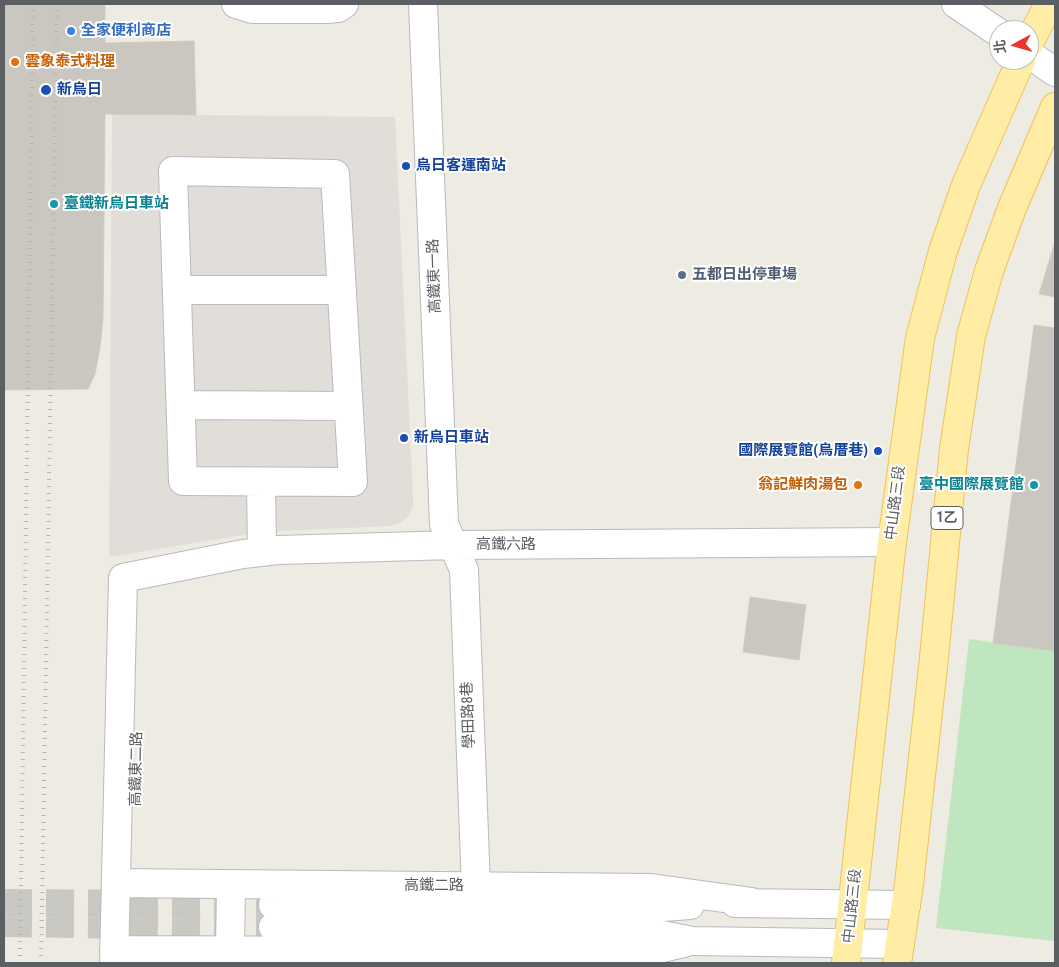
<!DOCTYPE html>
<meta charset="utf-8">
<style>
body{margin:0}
#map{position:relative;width:1059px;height:967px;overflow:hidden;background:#eeebe2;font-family:"Roboto Condensed","Noto Sans TC",sans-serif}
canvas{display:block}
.frame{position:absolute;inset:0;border:5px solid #5b5f63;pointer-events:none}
.north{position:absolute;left:989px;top:20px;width:50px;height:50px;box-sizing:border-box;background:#fff;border:1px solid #bdbfc1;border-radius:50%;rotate:264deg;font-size:14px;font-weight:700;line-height:20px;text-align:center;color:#5b5f63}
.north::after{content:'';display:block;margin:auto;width:18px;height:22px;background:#ea342c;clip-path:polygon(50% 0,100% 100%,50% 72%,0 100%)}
</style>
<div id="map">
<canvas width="1059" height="967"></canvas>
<div class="frame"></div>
<div class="north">北</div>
</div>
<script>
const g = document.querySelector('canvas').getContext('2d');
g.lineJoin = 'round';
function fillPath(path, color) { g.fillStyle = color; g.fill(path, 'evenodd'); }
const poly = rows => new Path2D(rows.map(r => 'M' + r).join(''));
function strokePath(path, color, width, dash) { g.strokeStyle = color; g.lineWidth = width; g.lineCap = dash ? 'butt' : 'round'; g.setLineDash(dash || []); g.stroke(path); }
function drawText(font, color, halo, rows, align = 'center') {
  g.font = font + ' "Roboto Condensed","Noto Sans TC",sans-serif'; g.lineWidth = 4; g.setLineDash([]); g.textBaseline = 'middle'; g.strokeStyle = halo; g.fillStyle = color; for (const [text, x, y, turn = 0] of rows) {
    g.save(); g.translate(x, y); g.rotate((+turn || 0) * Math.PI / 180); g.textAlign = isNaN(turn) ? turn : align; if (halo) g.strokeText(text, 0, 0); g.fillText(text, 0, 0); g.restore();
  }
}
const industrial = poly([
 [112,114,395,117,413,495,413,506,408,517,401,523,390,526,262,532,109,557]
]);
const green = poly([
 [969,639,1055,651,1055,941,936,928]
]);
const building = poly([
 [4,4,105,4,105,43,194,41,196,115,105,114,103,319,100,348,95,374,88,389,4,390,4,4],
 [1055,242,1055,297,1039,294,1055,242],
 [1034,325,1055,328,1055,651,993,643,1034,325],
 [750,597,806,605,799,660,743,652,750,597]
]);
const minorTunnel = poly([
 [4,903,273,905],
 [4,923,273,927]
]);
const minor = poly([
 [236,4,252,9,327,9,338,8,344,4],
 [423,4,444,524,464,570,476,887],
 [956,4,999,33],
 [1029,54,1055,72],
 [173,171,335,174,353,482,183,481,173,171],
 [177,290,342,290],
 [181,405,348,406],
 [261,482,262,552],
 [116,883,651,888,752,902],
 [735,903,906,905],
 [273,905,650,908,690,905],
 [273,927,647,932,692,941,900,944],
 [114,950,646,952,684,943],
 [230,950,231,885],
 [114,963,123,578,243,554,278,550,454,545,892,542]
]);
const major = poly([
 [1029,43,1049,4],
 [846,963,892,542,920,338,943,251,966,185,1021,60],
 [897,963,909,884,934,658,954,449,971,336,989,271,1012,208,1055,107]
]);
const rail = poly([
 [20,963,33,4],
 [41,963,57,4]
]);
const markers = [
 [71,31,5,"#3f7fe0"],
 [15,62,5,"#e8710a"],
 [46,90,6,"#1a4fb4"],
 [406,166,5,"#1a4fb4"],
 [54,204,5,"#0f9aa8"],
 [682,275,5,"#5c6f8a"],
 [404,438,5,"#1a4fb4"],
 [878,451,5,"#1a4fb4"],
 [858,485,5,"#e8710a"],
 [1034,485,5,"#0f9aa8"]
];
const shields = [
 [947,518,32]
];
const shieldNames = [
 ["1乙",947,518]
];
const shopNames = [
 ["全家便利商店",81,31]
];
const foodNames = [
 ["雲象泰式料理",25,62],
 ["翁記鮮肉湯包",848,485,"right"]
];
const transitNames = [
 ["新烏日",57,90],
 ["烏日客運南站",416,166],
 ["新烏日車站",414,438],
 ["國際展覽館(烏厝巷)",868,451,"right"]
];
const cultureNames = [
 ["臺鐵新烏日車站",64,204],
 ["臺中國際展覽館",1024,485,"right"]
];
const serviceNames = [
 ["五都日出停車場",692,275]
];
const streetNames = [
 ["高鐵東一路",435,276,-92],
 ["中山路三段",896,503,-83],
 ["高鐵六路",506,545],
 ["學田路8巷",469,715,-92],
 ["高鐵東二路",137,769,-89],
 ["高鐵二路",434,886],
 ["中山路三段",853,906,-84]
];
fillPath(industrial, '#e1deda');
fillPath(green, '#bfe6be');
fillPath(building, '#cac7c1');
strokePath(building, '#d2ccc0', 1);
strokePath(minorTunnel, '#c9c8c2', 28, [28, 14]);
strokePath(minor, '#b8babf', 30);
strokePath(major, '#f2c157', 30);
strokePath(minor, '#fff', 28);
strokePath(major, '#ffeda6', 28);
strokePath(rail, '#b3b4b4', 4, [1, 6]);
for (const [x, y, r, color] of markers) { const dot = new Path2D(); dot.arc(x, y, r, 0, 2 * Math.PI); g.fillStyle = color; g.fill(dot); strokePath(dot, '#fff', 2); }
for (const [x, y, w] of shields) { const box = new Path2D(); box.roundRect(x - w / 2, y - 11.5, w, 23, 4); g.fillStyle = '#fff'; g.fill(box); strokePath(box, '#5b5f63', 1); }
drawText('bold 14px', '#5b5f63', null, shieldNames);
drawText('bold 15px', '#366cbe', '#fff', shopNames, 'left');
drawText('bold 15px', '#c56008', '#fff', foodNames, 'left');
drawText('bold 15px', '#164399', '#fff', transitNames, 'left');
drawText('bold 15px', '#0d838f', '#fff', cultureNames, 'left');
drawText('bold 15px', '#4e5e75', '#fff', serviceNames, 'left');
drawText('15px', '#5b5f63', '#fff', streetNames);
</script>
